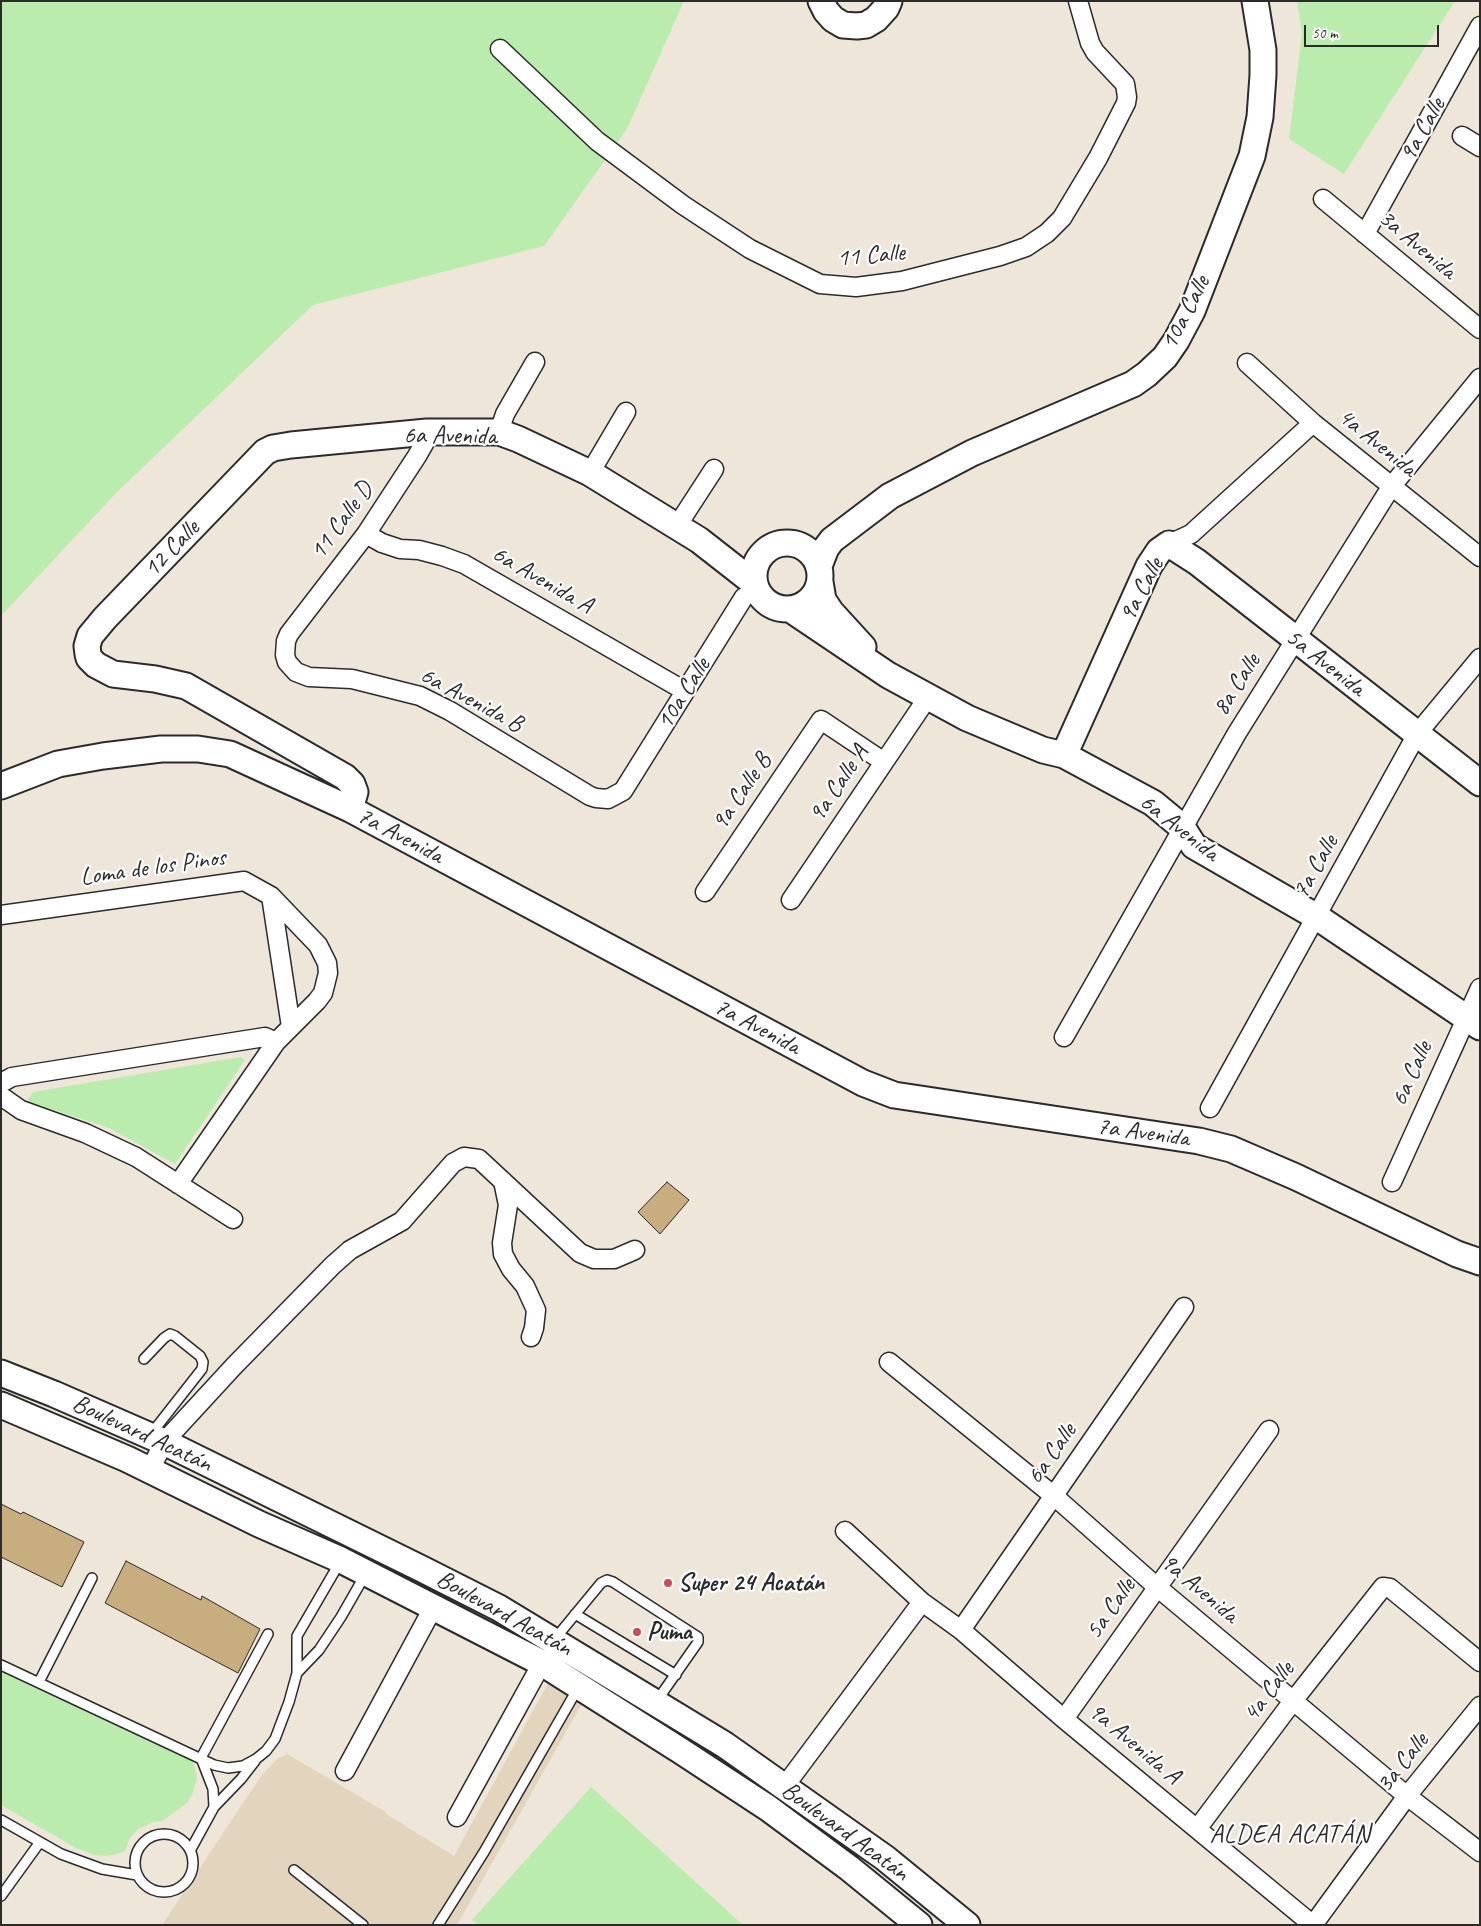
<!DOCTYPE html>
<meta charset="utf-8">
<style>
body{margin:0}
#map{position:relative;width:1481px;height:1926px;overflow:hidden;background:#eee6d8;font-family:Caveat,sans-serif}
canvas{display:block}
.frame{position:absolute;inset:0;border:2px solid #2b2b2b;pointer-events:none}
.scale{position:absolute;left:1304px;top:25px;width:135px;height:22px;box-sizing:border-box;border:2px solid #2b2b2b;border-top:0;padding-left:6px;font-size:15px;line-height:18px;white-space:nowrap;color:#2b2b2b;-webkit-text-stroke:4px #fff;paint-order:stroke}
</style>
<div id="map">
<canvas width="1481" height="1926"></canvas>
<div class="frame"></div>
<div class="scale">50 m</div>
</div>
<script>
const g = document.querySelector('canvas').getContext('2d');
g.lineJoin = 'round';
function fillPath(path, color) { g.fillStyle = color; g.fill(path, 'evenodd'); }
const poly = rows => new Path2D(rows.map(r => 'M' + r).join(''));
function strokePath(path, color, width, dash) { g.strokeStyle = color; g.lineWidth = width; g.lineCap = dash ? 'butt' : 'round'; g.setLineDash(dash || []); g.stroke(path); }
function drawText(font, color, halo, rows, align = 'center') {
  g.font = font + ' Caveat,sans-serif'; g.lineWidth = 4.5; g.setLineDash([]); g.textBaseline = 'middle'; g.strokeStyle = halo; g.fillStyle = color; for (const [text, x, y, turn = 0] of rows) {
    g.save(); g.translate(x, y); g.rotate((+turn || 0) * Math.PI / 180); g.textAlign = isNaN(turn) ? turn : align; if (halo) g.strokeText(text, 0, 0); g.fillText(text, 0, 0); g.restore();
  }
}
const built = poly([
 [548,1683,584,1700,457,1925,162,1925,251,1791,263,1774,277,1759,287,1754,386,1812,386,1814,454,1856]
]);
const green = poly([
 [1,1,684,1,627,129,544,246,313,305,117,492,1,616],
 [1297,1,1455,1,1344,174,1289,139,1302,33],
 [241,1057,245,1060,175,1164,109,1128,27,1101,33,1092],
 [1,1671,191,1760,194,1764,197,1779,192,1795,187,1803,162,1821,154,1822,138,1829,130,1838,125,1851,118,1854,105,1856,94,1855,76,1848,1,1805],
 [591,1787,743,1925,478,1925,472,1920]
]);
const building = poly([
 [667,1182,689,1200,660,1234,638,1212,667,1182],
 [1,1504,21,1514,23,1512,84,1542,62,1587,1,1557,1,1504],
 [126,1561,201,1600,202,1596,260,1629,238,1673,105,1603,126,1561]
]);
const lane = poly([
 [144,1359,164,1338,170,1334,175,1336,200,1356,203,1362,202,1369,151,1434],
 [575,1614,676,1675],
 [554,1640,601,1583,607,1580,613,1582,698,1637,698,1642,656,1702],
 [1,1665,214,1765,228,1768,243,1766,256,1759,266,1751,275,1739,289,1702,297,1673,297,1636,340,1562],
 [297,1673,319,1650,341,1617,365,1575],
 [39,1682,92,1578],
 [201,1758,268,1634],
 [201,1758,213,1789,214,1807],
 [1,1820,61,1854,102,1869,137,1875],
 '135 1863a29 29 0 1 1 58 0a29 29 0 1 1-58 0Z',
 [191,1849,214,1807,241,1779,255,1761],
 [294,1870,363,1925],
 [1,1896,40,1842],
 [438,1925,484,1852,578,1688]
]);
const street = poly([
 [500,49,597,141,683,205,750,249,820,284,856,287,902,281,1000,256,1026,247,1047,233,1062,218,1098,158,1126,103,1127,97,1125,84,1095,52,1090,43,1078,1],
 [1462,136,1480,147],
 [1323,199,1480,329],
 [1365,234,1480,26],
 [1247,363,1313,423,1480,557],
 [427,432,425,442,417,456,366,534,289,634,286,641,285,655,287,662,296,672,309,677,352,679,420,696,450,711,590,796,596,798,608,799,623,791,744,597],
 [499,432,505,414,535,362],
 [590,473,626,412],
 [677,526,714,469],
 [366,534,382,543,400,549,419,550,442,556,464,564,685,691],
 [1169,544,1191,534,1313,423],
 [705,892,821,720,884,762],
 [271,896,291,1027],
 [791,900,928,697],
 [1,915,244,881,271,896,318,945,327,963,328,973,323,993,317,1001,276,1042,178,1184],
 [1064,1037,1237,733,1391,487,1480,378],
 [1,1083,12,1077,265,1037,276,1042],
 [1,1096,21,1110,85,1133,136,1157,233,1219],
 [1210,1108,1417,734,1480,658],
 [503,1181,508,1205,502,1243,503,1254,511,1269,525,1286,536,1310,534,1328,531,1337],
 [1392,1182,1480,988],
 [889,1362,1054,1496,1157,1587,1407,1796,1480,1852],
 [150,1470,164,1442,234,1366,333,1265,350,1250,402,1221,453,1163,464,1157,479,1159,580,1253,594,1259,614,1259,635,1250],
 [845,1531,922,1602,961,1630,1064,1719,1313,1925],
 [961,1630,1184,1307],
 [1064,1719,1269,1430],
 [345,1771,434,1606],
 [784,1787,922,1602],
 [457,1817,542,1663],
 [1197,1829,1293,1701,1383,1587,1390,1588,1480,1662],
 [1313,1925,1407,1796,1480,1706]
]);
const secondary = poly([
 [821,1,826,11,833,19,843,25,857,26,866,25,876,19,886,8,889,1],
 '754 576a33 33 0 1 1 66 0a33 33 0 1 1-66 0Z',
 [819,566,826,548,832,540,890,496,972,453,1133,384,1147,374,1165,357,1176,341,1192,311,1252,156,1260,117,1263,75,1263,50,1255,1],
 [820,582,823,600,831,612,863,647],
 [790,609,888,675,967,718,1043,750,1064,755,1153,803,1182,827,1194,846,1317,917,1480,1027],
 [1064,755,1149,566,1159,551,1169,544,1197,562,1480,783],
 [1,786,58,764,103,756,161,749,198,749,230,754,350,809,863,1083,894,1095,1199,1141,1231,1149,1296,1177,1457,1254,1480,1262],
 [350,809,355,792,352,784,345,777,186,686,155,679,113,674,96,665,89,658,88,654,87,646,90,636,105,618,265,452,273,448,291,445,427,432,499,432,518,439,590,473,699,540,754,583],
 [1,1373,54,1394,164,1442,422,1569,499,1608,725,1745,885,1858,967,1925],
 [1,1405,127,1459,259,1524,341,1560,542,1663,681,1751,768,1808,849,1868,919,1925]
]);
const markers = [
 [668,1583,5,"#d1495b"],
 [637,1632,5,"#d1495b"]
];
const streetNames = [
 ["9a Calle",1423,130,-61],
 ["3a Avenida",1417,245,40],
 ["11 Calle",871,256,-5],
 ["10a Calle",1186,313,-63],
 ["6a Avenida",450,436],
 ["4a Avenida",1377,443,39],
 ["11 Calle D",342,521,-54],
 ["12 Calle",172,549,-46],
 ["6a Avenida A",542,580,30],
 ["9a Calle",1142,590,-62],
 ["5a Avenida",1325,663,38],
 ["8a Calle",1237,685,-58],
 ["10a Calle",684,694,-58],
 ["6a Avenida B",471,700,28],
 ["9a Calle A",839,784,-56],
 ["9a Calle B",742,792,-56],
 ["6a Avenida",1179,828,38],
 ["7a Avenida",400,836,28],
 ["7a Calle",1316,867,-61],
 ["Loma de los Pinos",153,868,-8],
 ["7a Avenida",757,1027,28],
 ["6a Calle",1412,1074,-66],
 ["7a Avenida",1143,1133,8],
 ["Boulevard Acatán",142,1434,25],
 ["6a Calle",1052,1454,-55],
 ["9a Avenida",1199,1589,40],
 ["5a Calle",1111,1609,-55],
 ["Boulevard Acatán",504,1614,29],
 ["4a Calle",1269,1692,-53],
 ["9a Avenida A",1134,1744,40],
 ["3a Calle",1403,1763,-52],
 ["Boulevard Acatán",845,1832,36]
];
const poiNames = [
 ["Super 24 Acatán",678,1583],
 ["Puma",647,1632]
];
const neighbourhoodNames = [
 ["ALDEA ACATÁN",1290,1835]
];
fillPath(built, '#e3d5bd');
fillPath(green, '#baedad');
fillPath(building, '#c8ad7e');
strokePath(building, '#2b2b2b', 1);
strokePath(lane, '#2b2b2b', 12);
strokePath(street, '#2b2b2b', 21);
strokePath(secondary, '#2b2b2b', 29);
strokePath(lane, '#fff', 9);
strokePath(street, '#fff', 18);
strokePath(secondary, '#fff', 25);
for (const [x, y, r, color] of markers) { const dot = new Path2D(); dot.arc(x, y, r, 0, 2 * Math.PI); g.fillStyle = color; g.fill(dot); strokePath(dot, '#fff', 2); }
drawText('25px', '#2b2b2b', '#fff', streetNames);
drawText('bold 25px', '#2b2b2b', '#fff', poiNames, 'left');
g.letterSpacing = '1px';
drawText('26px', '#2b2b2b', '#fff', neighbourhoodNames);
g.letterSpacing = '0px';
</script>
